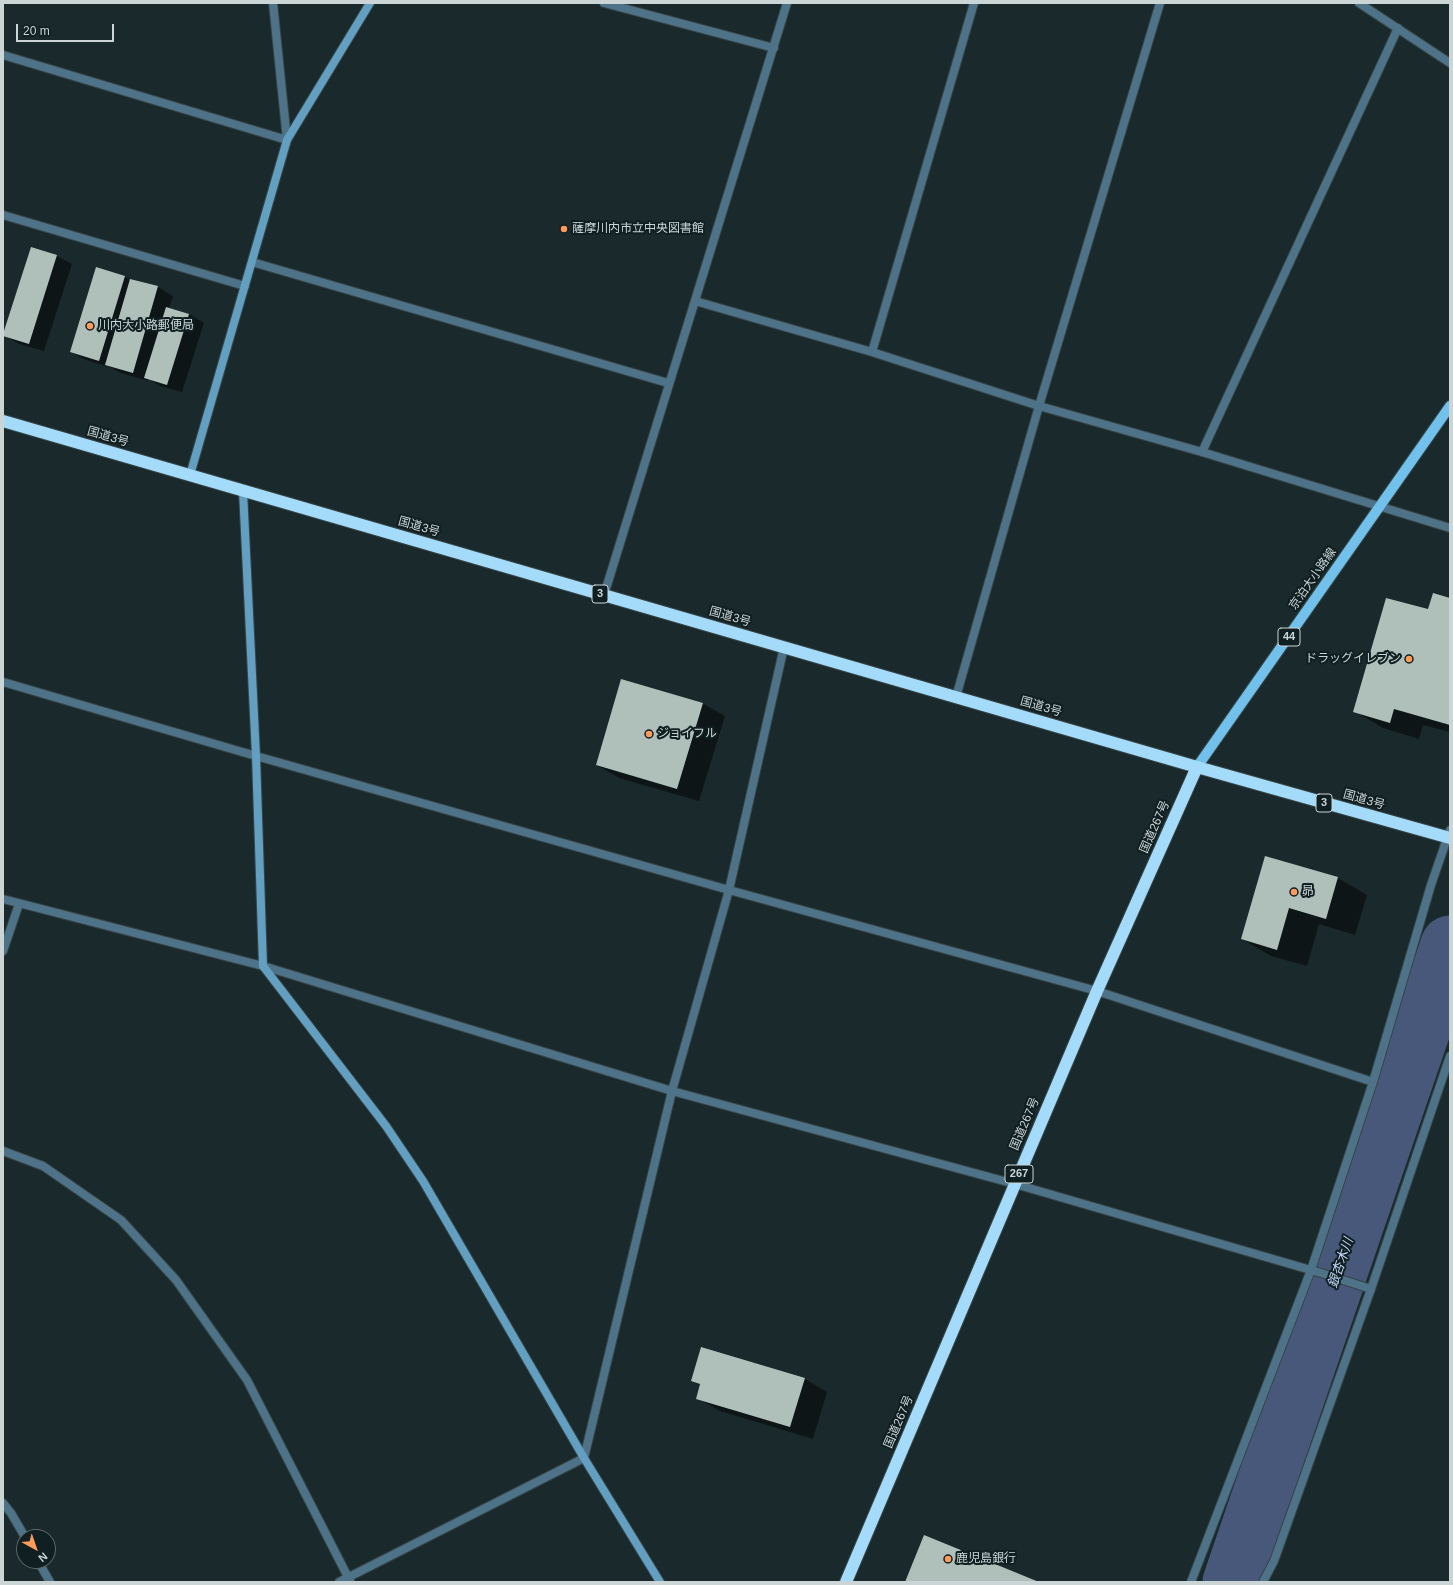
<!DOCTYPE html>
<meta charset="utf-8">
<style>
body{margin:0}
#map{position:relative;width:1453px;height:1585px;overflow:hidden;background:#1a292b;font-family:Arial,sans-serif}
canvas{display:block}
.frame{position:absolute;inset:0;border:4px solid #cbd5d6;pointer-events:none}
.north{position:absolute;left:16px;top:1529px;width:40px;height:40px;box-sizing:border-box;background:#101f21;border:1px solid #5b6869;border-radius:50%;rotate:140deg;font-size:11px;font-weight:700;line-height:16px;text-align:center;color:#cbd5d6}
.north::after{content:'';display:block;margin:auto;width:14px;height:18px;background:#ff9b5a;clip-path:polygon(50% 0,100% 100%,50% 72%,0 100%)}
.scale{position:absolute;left:16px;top:24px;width:98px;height:18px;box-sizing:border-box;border:2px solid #cbd5d6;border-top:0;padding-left:5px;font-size:12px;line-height:14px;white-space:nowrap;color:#cbd5d6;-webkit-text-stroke:3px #101f21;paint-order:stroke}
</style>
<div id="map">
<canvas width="1453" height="1585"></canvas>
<div class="frame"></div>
<div class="north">N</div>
<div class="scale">20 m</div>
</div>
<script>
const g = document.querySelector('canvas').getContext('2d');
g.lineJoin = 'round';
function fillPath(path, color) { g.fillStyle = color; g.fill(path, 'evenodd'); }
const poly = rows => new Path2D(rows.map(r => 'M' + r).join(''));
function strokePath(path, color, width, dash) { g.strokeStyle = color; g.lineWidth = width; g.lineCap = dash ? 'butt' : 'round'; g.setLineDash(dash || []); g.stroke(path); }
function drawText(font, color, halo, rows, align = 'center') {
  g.font = font + ' Arial,"Noto Sans JP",sans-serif'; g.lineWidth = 4; g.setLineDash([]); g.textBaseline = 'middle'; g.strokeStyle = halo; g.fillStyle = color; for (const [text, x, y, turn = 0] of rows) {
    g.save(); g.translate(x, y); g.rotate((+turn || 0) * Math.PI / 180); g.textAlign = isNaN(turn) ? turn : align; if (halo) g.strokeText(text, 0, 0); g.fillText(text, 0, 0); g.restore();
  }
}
const shadow = poly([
 [57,256,72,264,44,351,19,344,4,335],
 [125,277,130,280,158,287,173,296,169,309,189,314,204,323,182,392,160,386,149,379,148,381,121,373,112,368,86,360,71,352],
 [1450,599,1450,732,1423,725,1419,739,1383,728,1354,711,1429,611],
 [702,703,725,716,699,801,619,778,597,765],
 [1266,857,1338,878,1367,895,1355,935,1319,924,1307,966,1271,956,1242,939],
 [702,1348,805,1379,827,1392,813,1439,720,1411,697,1398,701,1386,692,1380]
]);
const river = poly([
 [1232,1582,1450,945]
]);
const building = poly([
 [31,247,57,255,29,344,3,336,3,334],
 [96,267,125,276,99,361,70,352],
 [130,279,158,286,133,373,105,365],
 [166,307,189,314,167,385,144,378],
 [1433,593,1450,598,1450,725,1394,709,1390,723,1353,712,1386,598,1428,609],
 [621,679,703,703,677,789,596,765],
 [1265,856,1338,877,1326,919,1289,908,1277,950,1241,939],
 [701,1347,805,1378,790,1427,696,1399,700,1384,691,1381],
 [924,1535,1039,1582,905,1582]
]);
const lane = poly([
 [1263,1582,1274,1561,1371,1289,1450,1056]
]);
const street = poly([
 [604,3,774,48],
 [1359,3,1450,63],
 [3,55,287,140,273,3],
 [3,215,245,286],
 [252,262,668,383],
 [695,301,872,352,1039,406,1202,452,1450,528],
 [872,352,974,3],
 [1202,452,1398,28],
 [604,595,787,3],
 [3,682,256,756,729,890,1097,991,1373,1082],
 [956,697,1039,406,1160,3],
 [3,899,263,966,672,1091,1015,1184,1321,1273,1371,1289],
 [3,951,19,904],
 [3,1151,43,1166,121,1220,176,1280,247,1380,350,1581],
 [3,1503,11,1513,25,1537],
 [38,1561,50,1582],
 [339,1582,584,1458,672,1091,729,890,784,647],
 [1191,1582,1311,1270,1373,1082,1431,885,1450,830]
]);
const secondary = poly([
 [190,475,287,140,370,3],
 [243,491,256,756,263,966,386,1126,423,1181,584,1458,660,1582]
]);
const primary = poly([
 [1197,767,1450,406]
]);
const highway = poly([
 [3,421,1197,767,1450,838],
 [846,1582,1097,991,1197,767]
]);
const markers = [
 [564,229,4,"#ff9b5a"],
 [90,326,4,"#ff9b5a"],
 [1409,659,4,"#ff9b5a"],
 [649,734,4,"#ff9b5a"],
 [1294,892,4,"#ff9b5a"],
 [948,1559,4,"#ff9b5a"]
];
const shields = [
 [600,594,16],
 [1289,637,22],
 [1324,803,16],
 [1019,1174,28]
];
const shieldNames = [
 ["3",600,594],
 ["44",1289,637],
 ["3",1324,803],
 ["267",1019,1174]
];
const poiNames = [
 ["薩摩川内市立中央図書館",572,229],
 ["川内大小路郵便局",98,326],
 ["ドラッグイレブン",1401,659,"right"],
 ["ジョイフル",657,734],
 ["昴",1302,892],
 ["鹿児島銀行",956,1559]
];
const streetNames = [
 ["国道3号",108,437,16],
 ["国道3号",419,527,16],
 ["京泊大小路線",1313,579,-55],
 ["国道3号",730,617,16],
 ["国道3号",1041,707,16],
 ["国道3号",1364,800,16],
 ["国道267号",1155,827,-66],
 ["国道267号",1025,1124,-67],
 ["国道267号",899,1422,-67]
];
const waterNames = [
 ["銀杏木川",1341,1263,-71]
];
fillPath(shadow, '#0007');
strokePath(river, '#48587a', 59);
fillPath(building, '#afc0ba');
strokePath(lane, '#364546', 10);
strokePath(street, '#364546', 10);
strokePath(secondary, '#364546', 10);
strokePath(primary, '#364546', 12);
strokePath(highway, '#364546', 14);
strokePath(lane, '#4e7388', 8);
strokePath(street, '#4e7388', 8);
strokePath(secondary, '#629fc1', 8);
strokePath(primary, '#71c1ec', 10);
strokePath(highway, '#a5dbfa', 12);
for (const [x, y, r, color] of markers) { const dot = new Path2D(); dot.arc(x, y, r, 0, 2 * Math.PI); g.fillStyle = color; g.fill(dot); strokePath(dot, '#101f21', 1.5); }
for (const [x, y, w] of shields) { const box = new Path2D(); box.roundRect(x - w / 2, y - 9, w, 18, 3); g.fillStyle = '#101f21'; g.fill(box); strokePath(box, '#cbd5d6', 1); }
drawText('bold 11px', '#cbd5d6', null, shieldNames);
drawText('12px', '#cbd5d6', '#101f21', poiNames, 'left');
drawText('12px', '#cbd5d6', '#101f21', streetNames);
drawText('italic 13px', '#c3d5f9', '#101f21', waterNames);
</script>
